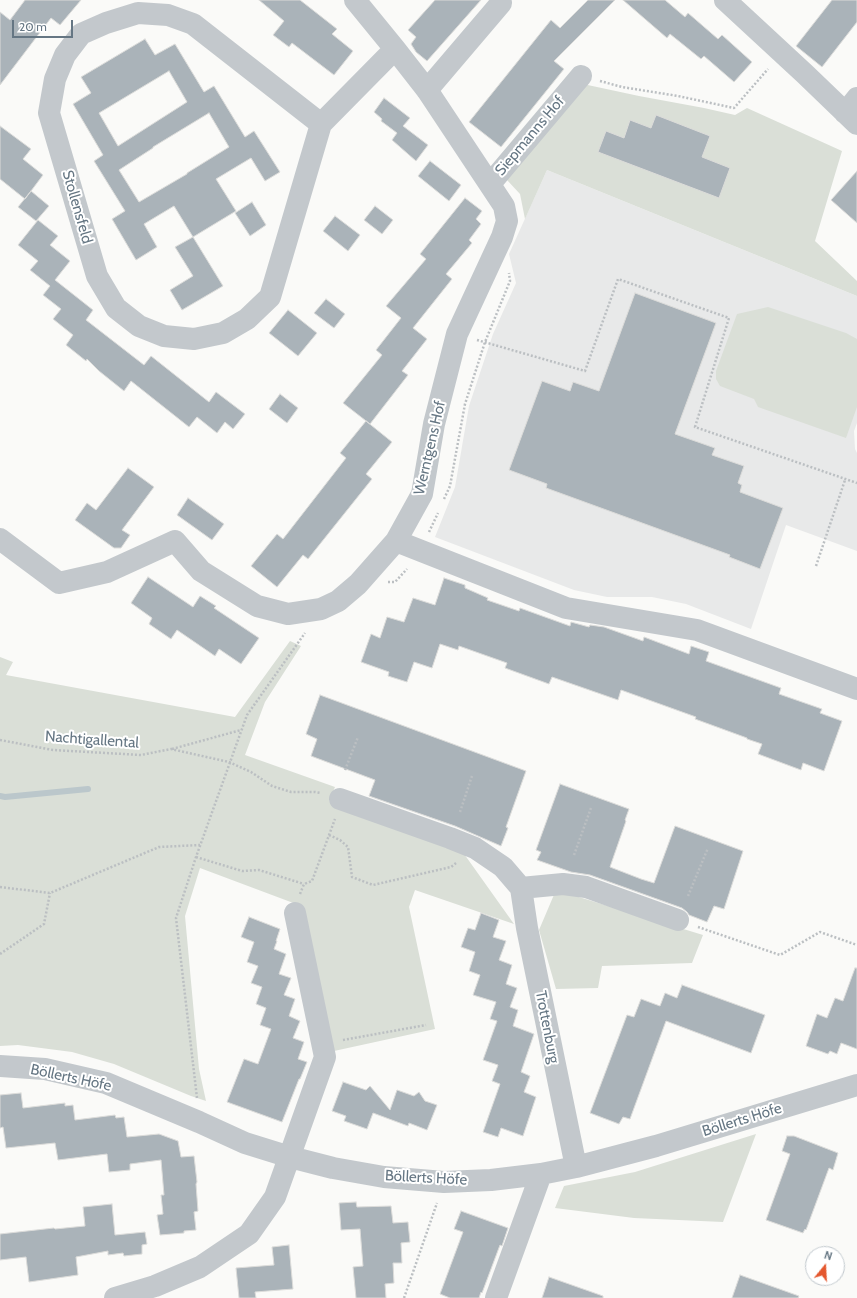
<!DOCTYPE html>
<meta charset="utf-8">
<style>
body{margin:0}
#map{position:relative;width:857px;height:1298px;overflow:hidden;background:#fafaf8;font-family:Cabin,sans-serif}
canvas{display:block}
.north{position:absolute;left:805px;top:1246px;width:40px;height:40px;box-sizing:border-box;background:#fff;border:1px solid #c1c8cd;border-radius:50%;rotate:18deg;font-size:11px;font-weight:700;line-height:16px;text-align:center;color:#657683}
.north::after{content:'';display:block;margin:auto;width:14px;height:18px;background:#e4572e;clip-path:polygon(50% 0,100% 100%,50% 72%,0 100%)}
.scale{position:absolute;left:12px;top:20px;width:61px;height:18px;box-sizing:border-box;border:2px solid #657683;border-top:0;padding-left:5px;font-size:12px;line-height:14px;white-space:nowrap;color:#657683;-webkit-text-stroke:3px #fff;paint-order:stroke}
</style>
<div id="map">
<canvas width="857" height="1298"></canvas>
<div class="north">N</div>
<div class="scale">20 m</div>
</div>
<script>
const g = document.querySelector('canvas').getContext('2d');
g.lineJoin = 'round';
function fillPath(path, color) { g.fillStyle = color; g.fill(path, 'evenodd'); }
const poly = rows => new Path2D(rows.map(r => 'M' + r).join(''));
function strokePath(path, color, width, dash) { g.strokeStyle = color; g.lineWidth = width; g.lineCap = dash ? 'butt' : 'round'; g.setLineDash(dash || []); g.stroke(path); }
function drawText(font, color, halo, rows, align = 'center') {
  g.font = font + ' Cabin,sans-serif'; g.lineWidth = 4; g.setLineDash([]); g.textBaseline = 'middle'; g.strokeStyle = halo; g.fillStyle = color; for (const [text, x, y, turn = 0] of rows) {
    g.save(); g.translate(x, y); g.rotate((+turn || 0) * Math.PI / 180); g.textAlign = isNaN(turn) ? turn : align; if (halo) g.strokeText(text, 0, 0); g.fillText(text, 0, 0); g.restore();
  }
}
const built = poly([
 [547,170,857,296,857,423,854,431,855,449,857,453,857,551,786,525,751,629,686,604,652,597,607,597,574,590,435,537,455,487,469,406,493,334,516,283,509,254]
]);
const green = poly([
 [583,84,639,96,704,108,735,115,747,108,842,151,815,241,857,281,857,296,547,170,525,219,520,194,507,180],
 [768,307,846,333,857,339,857,407,846,438,758,407,754,399,720,386,716,379,716,371,737,314],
 [290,641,301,646,265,702,245,755,335,787,329,801,462,851,514,924,415,890,409,907,435,1029,334,1051,296,904,200,868,185,916,199,1069,206,1101,191,1096,114,1064,72,1052,18,1045,0,1046,0,657,13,662,6,675,235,717],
 [556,890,703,935,692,963,602,966,598,988,556,989,539,930],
 [756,1134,723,1222,634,1218,555,1208,564,1186,635,1172]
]);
const stream = poly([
 [0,796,5,797,88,789]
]);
const building = poly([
 [25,0,81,0,60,25,51,18,0,85,0,12,10,20,25,0],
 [259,0,300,0,337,29,332,34,353,51,334,75,292,43,289,47,273,35,284,21,259,0],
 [435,0,481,0,427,61,416,52,411,44,416,37,408,30,435,0],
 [588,0,615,0,554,61,564,69,501,147,469,122,551,20,560,28,588,0],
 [623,0,665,0,685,17,688,13,718,39,722,35,752,62,734,82,704,56,701,59,670,34,667,38,623,0],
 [832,0,857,0,857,22,822,67,796,46,832,0],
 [145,39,155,55,175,44,204,92,214,86,245,137,254,131,280,172,265,181,251,158,216,179,236,211,193,237,174,206,144,224,157,247,136,260,112,219,125,211,94,161,103,155,73,104,91,93,81,77,145,39],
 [169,71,187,102,118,146,99,113,169,71],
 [209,113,229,147,187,173,187,174,139,202,119,170,153,148,153,147,209,113],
 [384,98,410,118,403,126,428,145,416,161,392,140,397,133,381,121,382,119,374,112,384,98],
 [656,115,710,136,702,157,730,168,719,198,598,152,606,131,624,138,630,120,651,128,656,115],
 [0,126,31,149,23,159,43,175,25,199,0,179,0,126],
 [430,161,461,185,449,201,418,176,430,161],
 [857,171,857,223,831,200,857,171],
 [31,191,49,206,36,221,18,207,31,191],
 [465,198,482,211,476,219,481,224,469,240,472,243,446,274,452,279,413,328,427,339,402,371,408,375,370,424,343,403,382,355,376,350,401,318,386,306,426,259,420,254,465,198],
 [252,202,266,225,250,236,235,213,252,202],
 [375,206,393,220,382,234,364,220,375,206],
 [335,216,360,235,348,251,323,231,335,216],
 [38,220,58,236,50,245,70,261,55,280,93,310,86,320,144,365,151,356,209,402,216,392,245,414,233,429,225,422,217,433,197,417,189,427,131,381,124,391,99,371,87,359,86,361,66,345,73,335,53,319,61,309,43,295,50,286,30,270,38,261,18,245,38,220],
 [193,237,223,286,182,310,170,290,193,276,175,247,193,237],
 [635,293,716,323,675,434,715,448,712,455,744,466,738,483,742,485,740,492,783,508,760,569,729,557,730,555,546,488,547,484,509,470,542,381,570,391,573,382,599,391,635,293],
 [326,299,345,314,334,328,314,313,326,299],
 [288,310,317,333,298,356,269,333,288,310],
 [280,394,298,408,287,423,269,409,280,394],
 [366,421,392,442,366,474,372,479,308,559,303,555,277,587,251,566,277,534,283,539,346,458,340,453,366,421],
 [128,468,154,487,122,530,130,535,121,548,114,548,75,520,87,503,96,510,128,468],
 [188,498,224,524,212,540,177,515,188,498],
 [148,577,193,607,200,596,216,606,214,608,259,638,241,664,219,649,215,656,177,630,171,639,149,624,152,618,131,603,148,577],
 [444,578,465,585,465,588,488,598,487,600,519,611,520,608,570,626,571,622,589,627,590,625,604,627,643,641,644,637,689,654,691,646,709,652,706,661,781,688,779,694,822,709,820,713,842,721,824,771,803,763,801,770,758,754,762,744,747,739,747,738,695,719,696,717,621,690,618,700,552,677,549,684,505,668,507,663,459,646,458,650,440,644,432,668,414,662,407,682,388,676,389,672,361,662,371,634,380,638,387,617,404,622,413,598,435,605,444,578],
 [320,695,526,771,506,827,508,828,501,846,455,826,369,796,375,780,311,756,317,739,306,734,320,695],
 [560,784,629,809,625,820,626,821,610,867,641,879,654,883,675,826,743,851,724,909,714,906,707,922,689,915,687,912,682,908,590,875,571,872,537,860,541,852,536,850,560,784],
 [481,913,499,920,493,937,506,941,499,960,512,965,506,984,517,988,510,1007,518,1010,513,1026,534,1034,521,1072,530,1076,524,1092,536,1097,523,1136,501,1128,498,1137,483,1132,500,1084,492,1081,498,1065,483,1060,497,1021,490,1019,496,1002,473,995,480,975,469,971,475,952,461,947,468,928,475,930,481,913],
 [249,917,280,929,276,941,277,941,274,949,286,954,279,974,291,978,284,995,295,999,289,1016,300,1021,293,1038,304,1042,298,1059,307,1062,300,1079,299,1079,282,1122,227,1102,244,1059,258,1064,271,1029,260,1025,266,1008,256,1004,262,987,251,983,258,966,247,962,254,942,241,937,249,917],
 [855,968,857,968,857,1049,841,1043,837,1054,830,1051,828,1054,806,1046,817,1014,827,1018,835,998,843,1001,855,968],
 [682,985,765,1015,751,1053,666,1021,630,1119,623,1117,619,1124,590,1113,627,1015,634,1017,641,999,660,1006,665,993,677,998,682,985],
 [343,1082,366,1090,370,1086,390,1110,397,1090,414,1096,419,1092,425,1101,437,1105,427,1130,409,1123,408,1126,373,1113,367,1129,344,1121,346,1116,332,1111,343,1082],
 [21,1093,23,1108,65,1103,65,1106,73,1105,75,1120,115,1115,116,1118,124,1117,127,1137,159,1134,178,1141,181,1157,194,1156,197,1182,196,1184,198,1211,194,1212,196,1230,184,1231,184,1233,160,1235,157,1215,163,1214,161,1195,164,1195,161,1160,130,1164,130,1170,109,1172,107,1154,58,1160,55,1143,6,1148,3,1127,0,1128,0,1095,21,1093],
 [787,1136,794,1136,838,1153,833,1170,829,1168,806,1230,805,1229,803,1233,766,1220,790,1154,782,1151,787,1136],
 [356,1202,357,1207,391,1206,393,1223,408,1222,410,1242,401,1243,402,1263,393,1263,394,1283,385,1284,386,1298,356,1298,353,1267,363,1266,360,1229,341,1230,339,1203,356,1202],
 [112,1204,115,1235,145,1232,147,1244,142,1245,142,1254,124,1256,123,1253,108,1255,108,1251,76,1257,78,1275,29,1282,26,1257,0,1260,0,1234,54,1228,55,1229,85,1226,83,1207,112,1204],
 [461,1211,508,1228,502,1246,500,1245,482,1293,481,1292,479,1298,450,1298,440,1294,463,1232,454,1229,461,1211],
 [289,1245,293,1289,255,1292,256,1298,239,1298,236,1268,274,1265,272,1247,289,1245],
 [740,1275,799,1296,798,1298,732,1298,740,1275],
 [549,1277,603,1296,603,1298,542,1298,549,1277]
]);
const path = poly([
 [600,81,622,87,678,96,734,108,768,69],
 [477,340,585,371,618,279,729,318,695,427,857,483],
 [444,499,450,486,465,404,485,342,510,281,509,273],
 [429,532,438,513],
 [816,566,845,480],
 [388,582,395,582,407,569],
 [0,740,53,750,141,755,171,749,229,762,251,772,272,786,291,792,315,792,321,793],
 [172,749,241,730],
 [345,770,358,737],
 [460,812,472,776],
 [329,835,340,840,348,847,352,877,373,885,451,867,456,863],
 [574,855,591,808],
 [196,857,242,871,259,870,304,884],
 [0,887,50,893,159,847,200,845],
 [300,894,304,884,312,881,335,819],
 [688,896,708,848],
 [698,927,780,955,820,932,857,945],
 [0,954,44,924,50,893],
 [343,1040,426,1025],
 [197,1098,176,918,196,857,247,715,305,633],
 [404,1298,437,1203]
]);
const minor = poly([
 [725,0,805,74,857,124],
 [427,90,501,3],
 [845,113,857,98],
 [321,124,193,24,168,15,138,13,106,23,81,34,65,55,55,79,49,113,97,276,116,308,139,326,164,336,194,339,223,333,247,319,270,297,321,124,395,49],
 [490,184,581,76],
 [0,539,59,583,107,572,175,541,201,571,257,606,288,614,321,609,338,601,358,584,396,541,422,494,434,424,457,334,502,237,507,221,504,206,427,90,395,49,355,0],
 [396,541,566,608,697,630,857,689],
 [340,799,450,838,475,848,503,867,521,888,527,928,576,1167],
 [521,888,563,884,586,887,678,920],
 [0,1066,45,1069,106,1083,199,1122,245,1143,290,1157,333,1168,384,1177,444,1182,491,1180,541,1174,576,1167,656,1146,857,1085],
 [115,1298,155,1286,200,1267,249,1234,275,1197,325,1057,295,913],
 [496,1298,541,1174]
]);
const streetNames = [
 ["Siepmanns Hof",530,136,-50],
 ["Stollensfeld",77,207,74],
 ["Werntgens Hof",430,448,-77],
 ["Nachtigallental",92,740,4],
 ["Trottenburg",547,1027,79],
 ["Böllerts Höfe",71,1078,12],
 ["Böllerts Höfe",742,1120,-17],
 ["Böllerts Höfe",426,1178,3]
];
fillPath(built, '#e8e9e9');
fillPath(green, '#dadfd7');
strokePath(stream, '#bbc7cb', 6);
fillPath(building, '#aab3b9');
strokePath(building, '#dcdcda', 1);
strokePath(path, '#bbbfc2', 2.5, [2, 2]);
strokePath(minor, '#c3c8cc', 22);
drawText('15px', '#657683', '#fff', streetNames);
</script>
